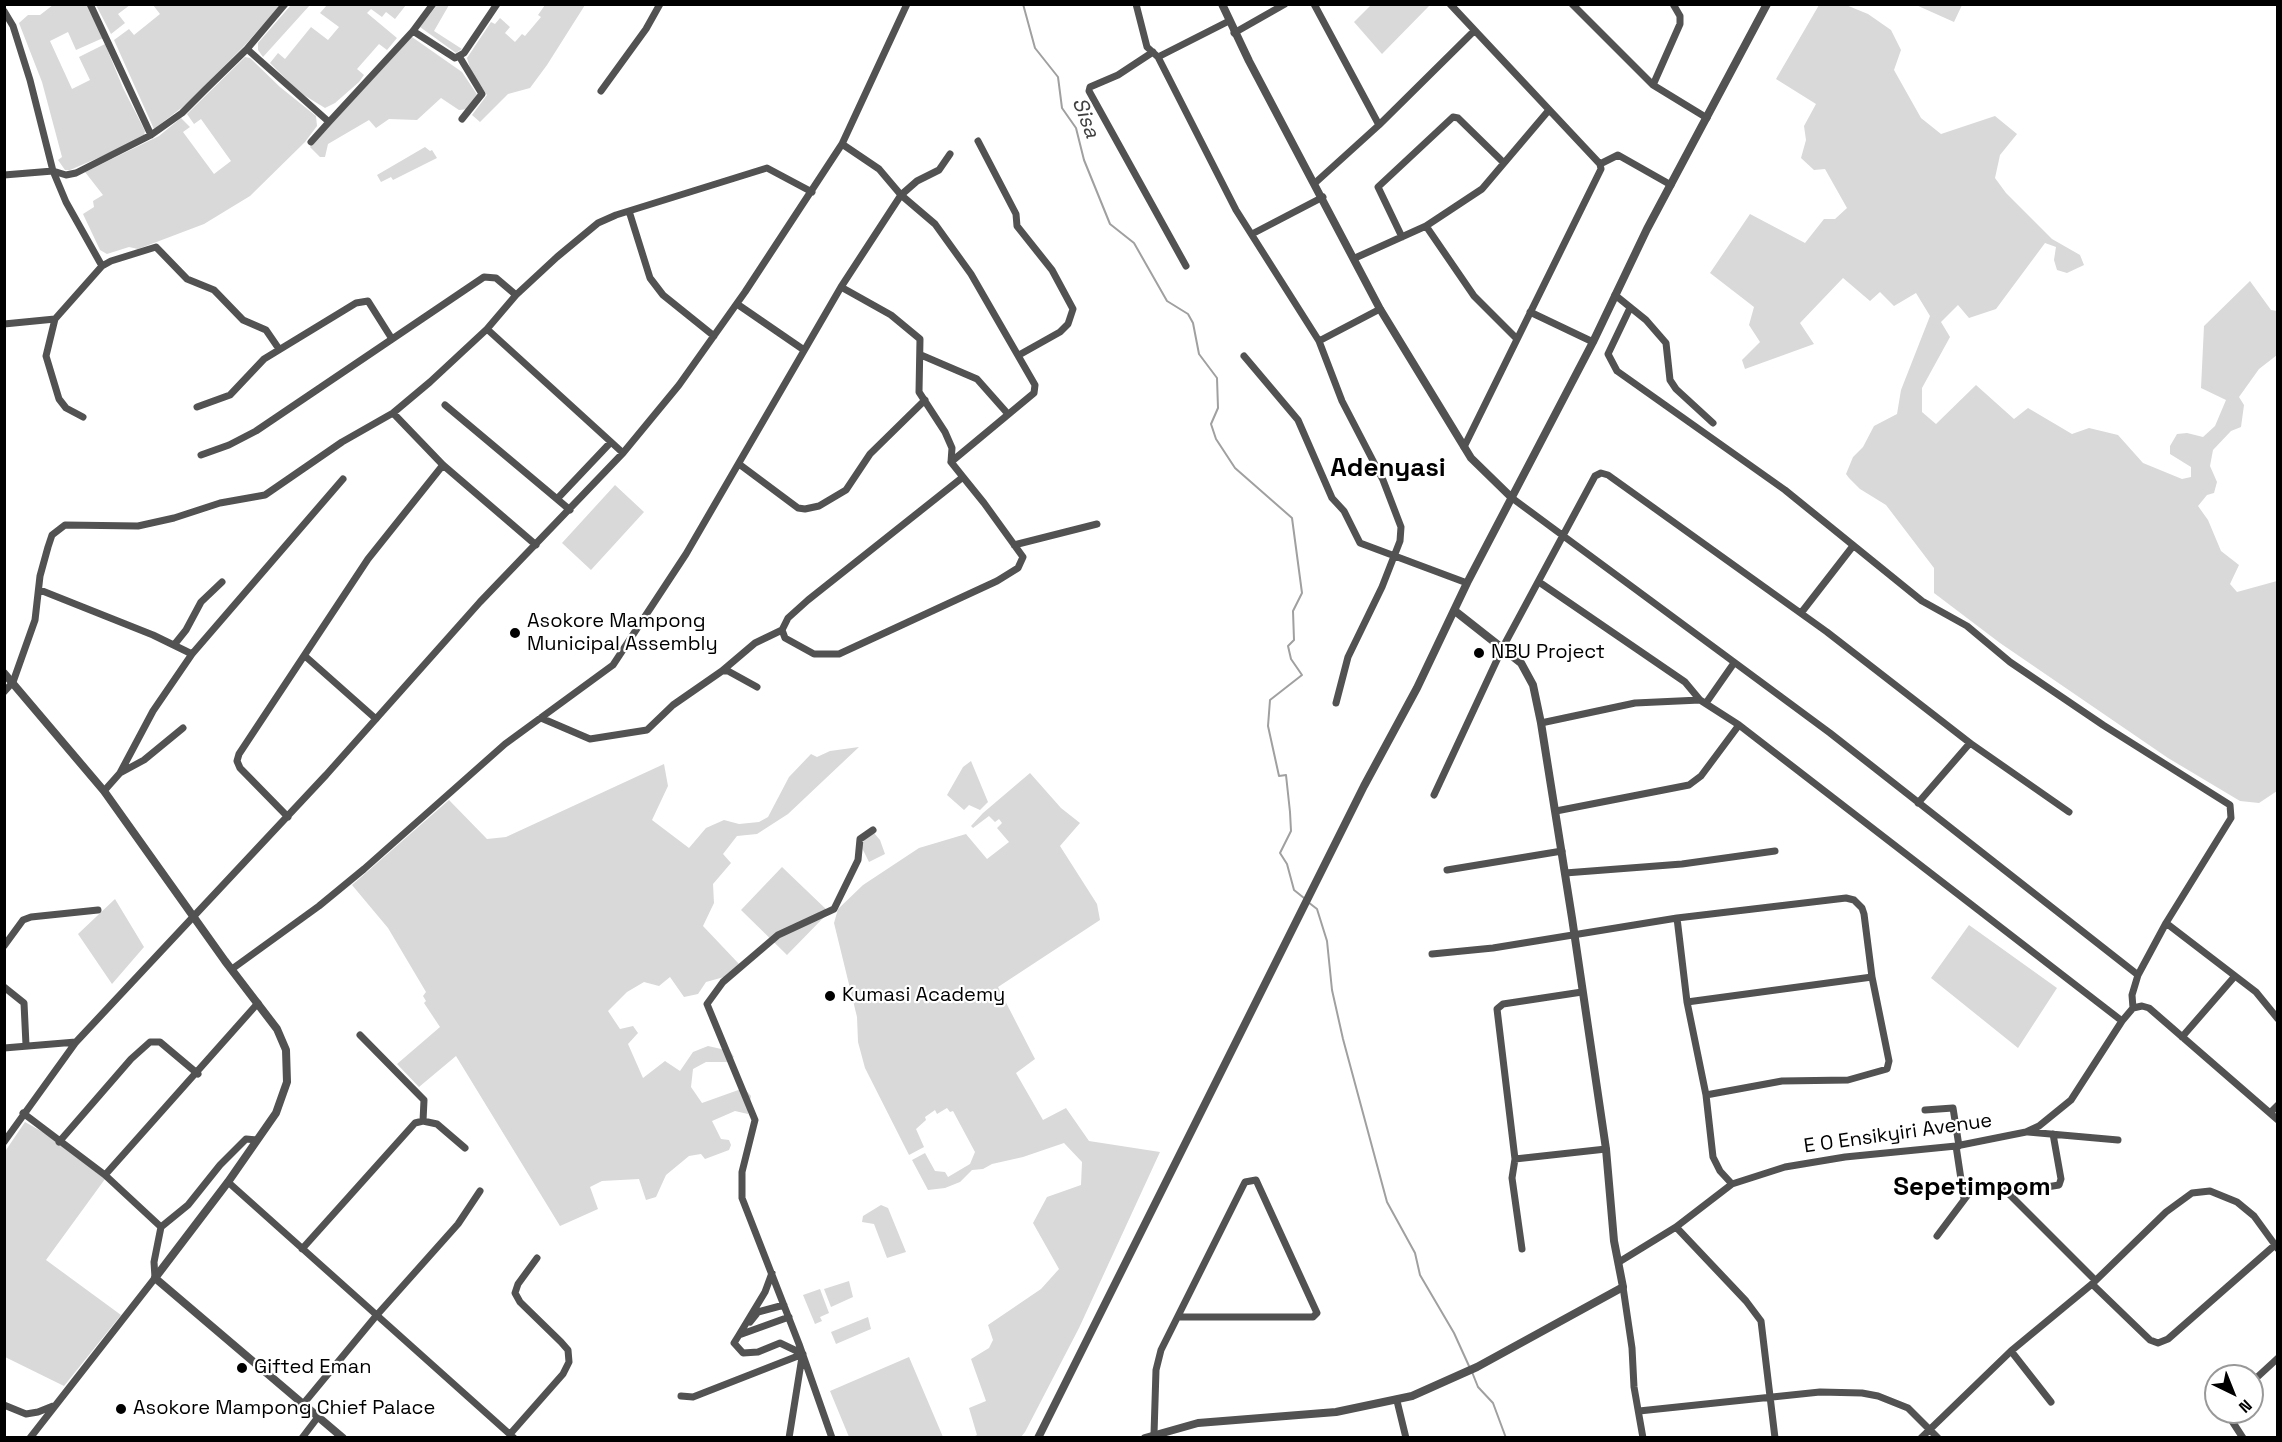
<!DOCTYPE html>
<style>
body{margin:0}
#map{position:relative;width:2282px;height:1442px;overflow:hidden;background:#fff;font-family:"Space Grotesk",sans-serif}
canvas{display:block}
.frame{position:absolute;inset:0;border:6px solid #000;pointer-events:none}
.north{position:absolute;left:2204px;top:1364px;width:60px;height:60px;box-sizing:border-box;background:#fff;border:2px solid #999;border-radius:50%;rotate:137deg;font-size:16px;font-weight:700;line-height:24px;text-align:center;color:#000}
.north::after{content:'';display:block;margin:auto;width:21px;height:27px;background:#000;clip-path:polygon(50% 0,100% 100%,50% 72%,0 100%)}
</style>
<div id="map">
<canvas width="2282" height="1442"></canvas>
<div class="frame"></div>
<div class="north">N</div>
</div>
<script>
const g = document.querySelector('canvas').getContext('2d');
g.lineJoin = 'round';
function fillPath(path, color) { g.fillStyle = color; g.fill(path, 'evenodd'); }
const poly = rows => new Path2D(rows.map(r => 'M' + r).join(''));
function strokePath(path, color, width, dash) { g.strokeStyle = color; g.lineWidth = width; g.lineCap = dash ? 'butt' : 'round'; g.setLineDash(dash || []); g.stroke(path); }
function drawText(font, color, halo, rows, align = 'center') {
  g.font = font + ' "Space Grotesk",sans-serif'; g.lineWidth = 4.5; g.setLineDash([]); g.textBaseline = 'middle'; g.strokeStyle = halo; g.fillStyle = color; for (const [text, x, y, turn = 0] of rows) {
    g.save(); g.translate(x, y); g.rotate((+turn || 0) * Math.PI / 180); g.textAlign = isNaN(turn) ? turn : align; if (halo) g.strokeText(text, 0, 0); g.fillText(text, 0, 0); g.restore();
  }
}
const green = poly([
 [53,5,87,5,103,38,76,50,68,32,50,41,72,89,90,80,79,57,105,44,123,88,145,131,144,135,114,151,70,170,65,170,58,160,62,157,42,82,19,23,28,15,40,15],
 [96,5,130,5,118,14,125,23,111,34],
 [153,5,280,5,246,44,189,102,154,129,114,40,129,29,134,35,160,14],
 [291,5,310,5,263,57,258,50,258,43],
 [327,5,406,5,395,19,386,12,382,17,371,9,367,13,397,38,387,50,379,44,357,69,364,75,359,82,335,103,325,108,299,92,270,63,278,53,285,59,311,27,328,40,339,27,320,13],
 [437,5,449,5,434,31,462,49,456,53,420,27],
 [545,5,585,5,547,65,530,88,508,94,480,122,472,115,487,95,471,71,467,58,491,22,495,24,500,18,510,27,505,33,515,42,522,34,525,36,541,17,538,15],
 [1371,5,1371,4,1430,5,1382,54,1354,22],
 [1846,5,1868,14,1891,30,1901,50,1894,70,1921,118,1941,134,1995,116,2017,134,2000,155,1995,178,2006,193,2052,239,2080,255,2084,265,2067,273,2057,270,2054,260,2056,247,2045,243,1996,309,1969,318,1958,305,1941,322,1950,337,1922,388,1922,412,1936,424,1976,385,2014,419,2028,408,2072,434,2089,428,2118,435,2143,463,2182,479,2191,477,2191,467,2170,454,2170,446,2177,434,2187,433,2203,437,2215,426,2226,400,2201,388,2204,326,2250,281,2271,310,2277,311,2277,355,2259,369,2239,397,2244,405,2241,427,2231,431,2213,450,2210,466,2217,482,2214,493,2207,495,2198,506,2208,520,2221,551,2239,565,2230,584,2237,592,2277,581,2277,791,2259,803,2240,801,2168,758,2000,643,1934,593,1934,568,1886,505,1860,489,1849,478,1846,474,1853,457,1863,447,1874,426,1897,414,1901,390,1930,316,1916,293,1894,306,1880,292,1870,301,1843,278,1800,323,1814,344,1745,369,1742,360,1760,342,1749,325,1754,307,1710,273,1750,214,1805,243,1824,219,1835,219,1847,208,1825,169,1814,170,1801,158,1806,140,1804,126,1816,104,1776,79,1819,5],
 [1916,5,1962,5,1954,22],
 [412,37,462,72,478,96,469,109,459,110,441,98,417,120,389,119,376,128,369,120,328,144,325,157,320,157,310,147],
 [245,57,250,58,280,87,316,116,317,126,305,142,250,196,204,224,138,249,129,247,107,254,100,250,83,214,94,207,93,201,103,195,85,172,159,136,181,118,190,127,183,132,214,174,231,161,201,119,194,124,187,114],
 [425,147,430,151,432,150,437,158,393,180,391,177,381,182,377,175],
 [615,485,644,512,591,570,562,543],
 [859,747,788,814,757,834,737,836,723,854,731,863,713,884,714,903,703,926,739,964,724,977,706,982,698,994,684,997,670,977,659,986,644,982,627,992,608,1011,620,1029,633,1026,638,1033,628,1044,643,1078,665,1061,680,1071,693,1052,708,1046,730,1051,734,1057,727,1062,706,1062,693,1069,691,1087,702,1103,744,1088,751,1096,748,1114,735,1111,712,1121,721,1139,729,1140,731,1145,729,1150,705,1159,701,1154,689,1156,666,1175,656,1197,646,1200,639,1179,602,1181,590,1187,598,1209,560,1226,456,1056,419,1087,397,1064,440,1027,424,1003,426,1001,423,996,426,992,388,928,352,885,449,800,487,839,506,837,664,764,668,786,652,820,689,848,706,828,724,820,739,824,759,822,768,817,789,777,811,754,817,757,830,751],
 [971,761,988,802,980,810,969,805,964,810,947,795,963,767],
 [1030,773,1061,808,1080,823,1060,846,1097,904,1100,920,998,987,1035,1059,1016,1073,1043,1120,1066,1108,1089,1141,1160,1152,1079,1328,1025,1432,1021,1437,973,1437,977,1435,969,1408,986,1401,971,1359,989,1348,993,1340,988,1325,1041,1289,1059,1269,1033,1223,1047,1197,1081,1185,1082,1162,1064,1143,1023,1157,992,1164,983,1169,972,1170,960,1182,945,1188,928,1190,912,1160,925,1153,935,1171,945,1172,948,1177,970,1164,975,1152,953,1111,950,1112,947,1108,937,1114,935,1110,925,1117,926,1120,916,1129,924,1147,909,1155,865,1068,858,1042,857,1017,834,923,838,909,863,885,919,848,966,834,987,859,1009,842,997,828,1002,823,999,819,995,822,989,816,973,828,971,826,983,813],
 [874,833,880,840,885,854,869,862,861,846,866,837],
 [782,867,829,912,787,955,741,910],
 [115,899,144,947,112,984,78,934],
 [1969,925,2057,988,2018,1048,1931,978],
 [25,1122,48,1135,105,1179,46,1260,121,1315,64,1386,5,1357,4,1153],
 [881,1205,888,1208,906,1252,887,1258,874,1224,862,1222,863,1216],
 [849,1281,853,1297,831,1307,824,1289],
 [820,1289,829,1313,820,1317,822,1321,815,1324,803,1295],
 [868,1317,871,1329,836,1344,831,1332],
 [909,1357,943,1437,849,1437,830,1391]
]);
const stream = poly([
 [1023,4,1035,48,1058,77,1062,108,1076,128,1084,160,1110,224,1134,243,1167,301,1188,314,1193,323,1199,354,1217,378,1218,408,1211,424,1216,439,1235,468,1292,518,1302,593,1293,611,1294,640,1288,646,1291,659,1302,675,1270,700,1268,726,1279,776,1286,775,1290,812,1291,831,1280,853,1287,864,1294,890,1304,898],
 [1308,902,1317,909,1327,941,1332,990,1343,1039,1387,1202,1415,1253,1420,1275,1454,1333,1469,1366],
 [1472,1372,1478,1387,1493,1403,1506,1438]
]);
const minor = poly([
 [90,4,151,135],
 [1136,4,1147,47,1158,57,1236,210,1319,341,1342,401,1383,480,1401,527,1400,541,1382,587,1348,657,1336,703],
 [1314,4,1379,125],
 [1450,4,1600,164,1601,169,1464,447],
 [1572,4,1653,85,1707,118],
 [4,11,13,26,30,80,53,171,66,202,102,266],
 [413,31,455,58,464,53,497,4],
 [1234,33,1285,4],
 [247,49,329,122,413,31,433,4],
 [1153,52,1118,75,1090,87,1089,91,1186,266],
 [459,56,482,94,462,119],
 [1158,57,1229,21],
 [1653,85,1680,24,1680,16,1673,4],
 [601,91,646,29,660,4],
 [978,141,1016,214,1017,226,1052,270,1073,309,1068,324,1060,332,1019,355],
 [311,142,329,122],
 [842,144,879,169,901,195,935,224,971,274,1035,385,1034,393,951,462],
 [1600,164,1618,155,1671,185],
 [4,175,53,171,66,175,76,173,151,135,182,113,205,90,247,49,285,4],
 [1315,183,1379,125,1474,31],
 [629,211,650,278,663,295,714,336],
 [1426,226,1474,296,1517,339],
 [1252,234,1323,197],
 [1402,237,1378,187,1453,117,1458,118,1504,163],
 [1355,258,1426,226,1482,189,1549,110],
 [841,287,891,315,920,339,919,392,945,432,952,448,951,462,963,477,984,503,1023,557,1018,568,997,581,839,654,814,654,785,638,782,630,788,618,808,600,963,477],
 [1615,295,1646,320,1666,343,1670,380,1676,389,1713,423],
 [737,304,804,350],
 [1630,308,1608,354,1617,371,1785,490,1922,601,1967,626,2010,662,2103,725,2230,805,2231,818,2166,923,2138,975,2132,995,2133,1008],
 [1530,312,1593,342],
 [4,324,55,319],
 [487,329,516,295,557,257,598,223,616,215,767,168,812,192],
 [1319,341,1380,309],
 [921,355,977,379,1008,414],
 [1244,356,1298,420,1332,498,1344,511,1360,543,1467,583],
 [445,405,557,499,611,442,623,453],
 [197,407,230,395,264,359,356,303,368,301,392,339],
 [393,413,443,465,536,545],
 [83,417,66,408,59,399,46,356,55,319,102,266,111,261,156,247,187,279,214,290,243,320,266,330,279,349],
 [201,455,229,445,256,431,484,277,496,278,516,295],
 [739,464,798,508,805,509,819,506,846,490,870,454,925,400],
 [1512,498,1830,733,2138,975],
 [557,499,570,510],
 [1014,545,1097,524],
 [1539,582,1685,682,1700,700],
 [40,590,153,635,192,654],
 [1801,613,1853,546],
 [174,645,186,630,201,602,222,582],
 [305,656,376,719],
 [722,671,755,643,782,630],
 [4,692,13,682,35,620,40,576,48,547,52,535,65,525,138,526,174,518,220,503,265,495,342,442,393,413,430,382,487,329,611,442],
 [1706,703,1734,663],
 [541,718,590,739,647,730,673,705,722,671,728,671,757,687],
 [1541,723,1635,703,1700,700,1739,725,2122,1021],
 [120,773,144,760,183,728],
 [104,791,120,773,153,711,192,654,343,479],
 [1434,795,1503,647,1595,476,1601,473,1608,475,1827,632,1970,743,2069,812],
 [1918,803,1970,743],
 [1556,811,1689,785,1701,776,1739,725],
 [288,817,240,768,237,761,239,754,368,559,443,465],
 [1447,870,1562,851],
 [1565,873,1682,864,1775,851],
 [1677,918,1687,1002,1706,1095,1713,1157,1720,1171,1732,1184],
 [2166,923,2256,992,2278,1019],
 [4,946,23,920,31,917,98,910],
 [1432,954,1493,948,1677,918,1846,898,1854,900,1862,908,1864,914,1872,977,1889,1061,1887,1069,1848,1080,1782,1081,1706,1095],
 [232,969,319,906,364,869,505,744,613,665,686,554,841,287,901,195,917,181,939,170,950,154],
 [4,987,24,1003,26,1045],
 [1687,1002,1872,977],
 [360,1035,424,1100,423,1121],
 [2182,1037,2235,976],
 [4,1048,76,1042],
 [1925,1110,1953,1108,1959,1146],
 [23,1113,105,1175,161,1227,154,1262,155,1278,30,1438],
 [2270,1113,2278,1105],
 [2028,1132,2118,1140],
 [4,1142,76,1042,326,775,480,602,623,453,679,385,745,292,842,144,907,4],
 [59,1142,131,1059,150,1042,160,1042,198,1074],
 [1956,1146,1964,1199],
 [1515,1159,1606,1149],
 [105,1175,258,1003],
 [228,1182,514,1438],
 [2010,1193,2059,1185,2061,1179,2053,1134],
 [161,1227,188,1205,220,1165,246,1139,257,1140],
 [1676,1227,1746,1301,1761,1321,1775,1438],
 [1937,1236,1970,1192,1980,1187,2003,1188,2095,1280],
 [302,1249,415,1123,423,1121,437,1124,465,1148],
 [1522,1249,1512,1178,1515,1159,1497,1009,1503,1004,1582,992],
 [1619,1262,1676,1227,1732,1184,1785,1167,1845,1157,1956,1146,2026,1132,2039,1126,2071,1100,2122,1021,2133,1008,2142,1006,2149,1008,2278,1120],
 [2092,1284,2150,1340,2158,1343,2168,1339,2275,1245],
 [1623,1287,1632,1348,1634,1387,1643,1438],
 [750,1322,758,1312,784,1305],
 [739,1335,765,1292,772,1273],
 [2011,1351,2051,1402],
 [2253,1381,2278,1358],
 [681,1396,693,1397,803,1354,780,1343,758,1352,743,1353,734,1343,739,1335,789,1317],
 [1397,1401,1406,1438],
 [304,1403,376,1316,458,1224,480,1191],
 [4,1405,26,1414,38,1412,53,1406],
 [1639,1411,1820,1392,1862,1393,1878,1396,1908,1408,1938,1438],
 [2232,1421,2243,1438],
 [511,1433,563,1374,569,1362,568,1350,561,1342,520,1302,515,1293,518,1284,537,1258],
 [1154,1434,1156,1370,1161,1350,1245,1182,1256,1180,1317,1313,1313,1317,1179,1317],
 [302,1438,318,1417],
 [789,1438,802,1357],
 [832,1438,799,1344,742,1198,742,1172,755,1120,707,1004,723,982,778,935,834,909,858,860,860,839,873,830],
 [1921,1438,2011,1351,2092,1284,2166,1212,2192,1193,2210,1191,2237,1202,2254,1216,2278,1249]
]);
const tertiary = poly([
 [1222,4,1249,61,1380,309,1471,458,1512,498],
 [4,673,104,791,225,961,277,1029,286,1050,287,1082,276,1113,228,1182,155,1278,343,1438],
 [1038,1438,1364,786,1417,688,1467,583,1593,342,1647,229,1767,4],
 [1145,1438,1198,1423,1336,1412,1412,1396,1477,1367,1623,1287,1614,1241,1606,1149,1572,918,1541,723,1533,685,1521,663,1455,611]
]);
const markers = [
 [515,633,6,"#000"],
 [1479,653,6,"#000"],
 [830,996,6,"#000"],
 [242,1368,6,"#000"],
 [121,1409,6,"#000"]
];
const poiNames = [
 ["Asokore Mampong",527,622],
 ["Municipal Assembly",527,645],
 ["NBU Project",1491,653],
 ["Kumasi Academy",842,996],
 ["Gifted Eman",254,1368],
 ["Asokore Mampong Chief Palace",133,1409]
];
const streetNames = [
 ["E O Ensikyiri Avenue",1898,1134,-8]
];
const waterNames = [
 ["Sisa",1085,118,69]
];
const districtNames = [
 ["Adenyasi",1388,469],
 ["Sepetimpom",1972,1188]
];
fillPath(green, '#d9d9d9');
strokePath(stream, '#a0a0a0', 2);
strokePath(minor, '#525252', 7);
strokePath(tertiary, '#525252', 8);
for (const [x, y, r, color] of markers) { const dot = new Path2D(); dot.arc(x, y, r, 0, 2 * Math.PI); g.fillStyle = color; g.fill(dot); strokePath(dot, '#fff', 2); }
drawText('20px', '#000', '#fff', poiNames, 'left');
drawText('20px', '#000', '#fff', streetNames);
drawText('italic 21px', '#414141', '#fff', waterNames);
drawText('bold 26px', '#000', '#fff', districtNames);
</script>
